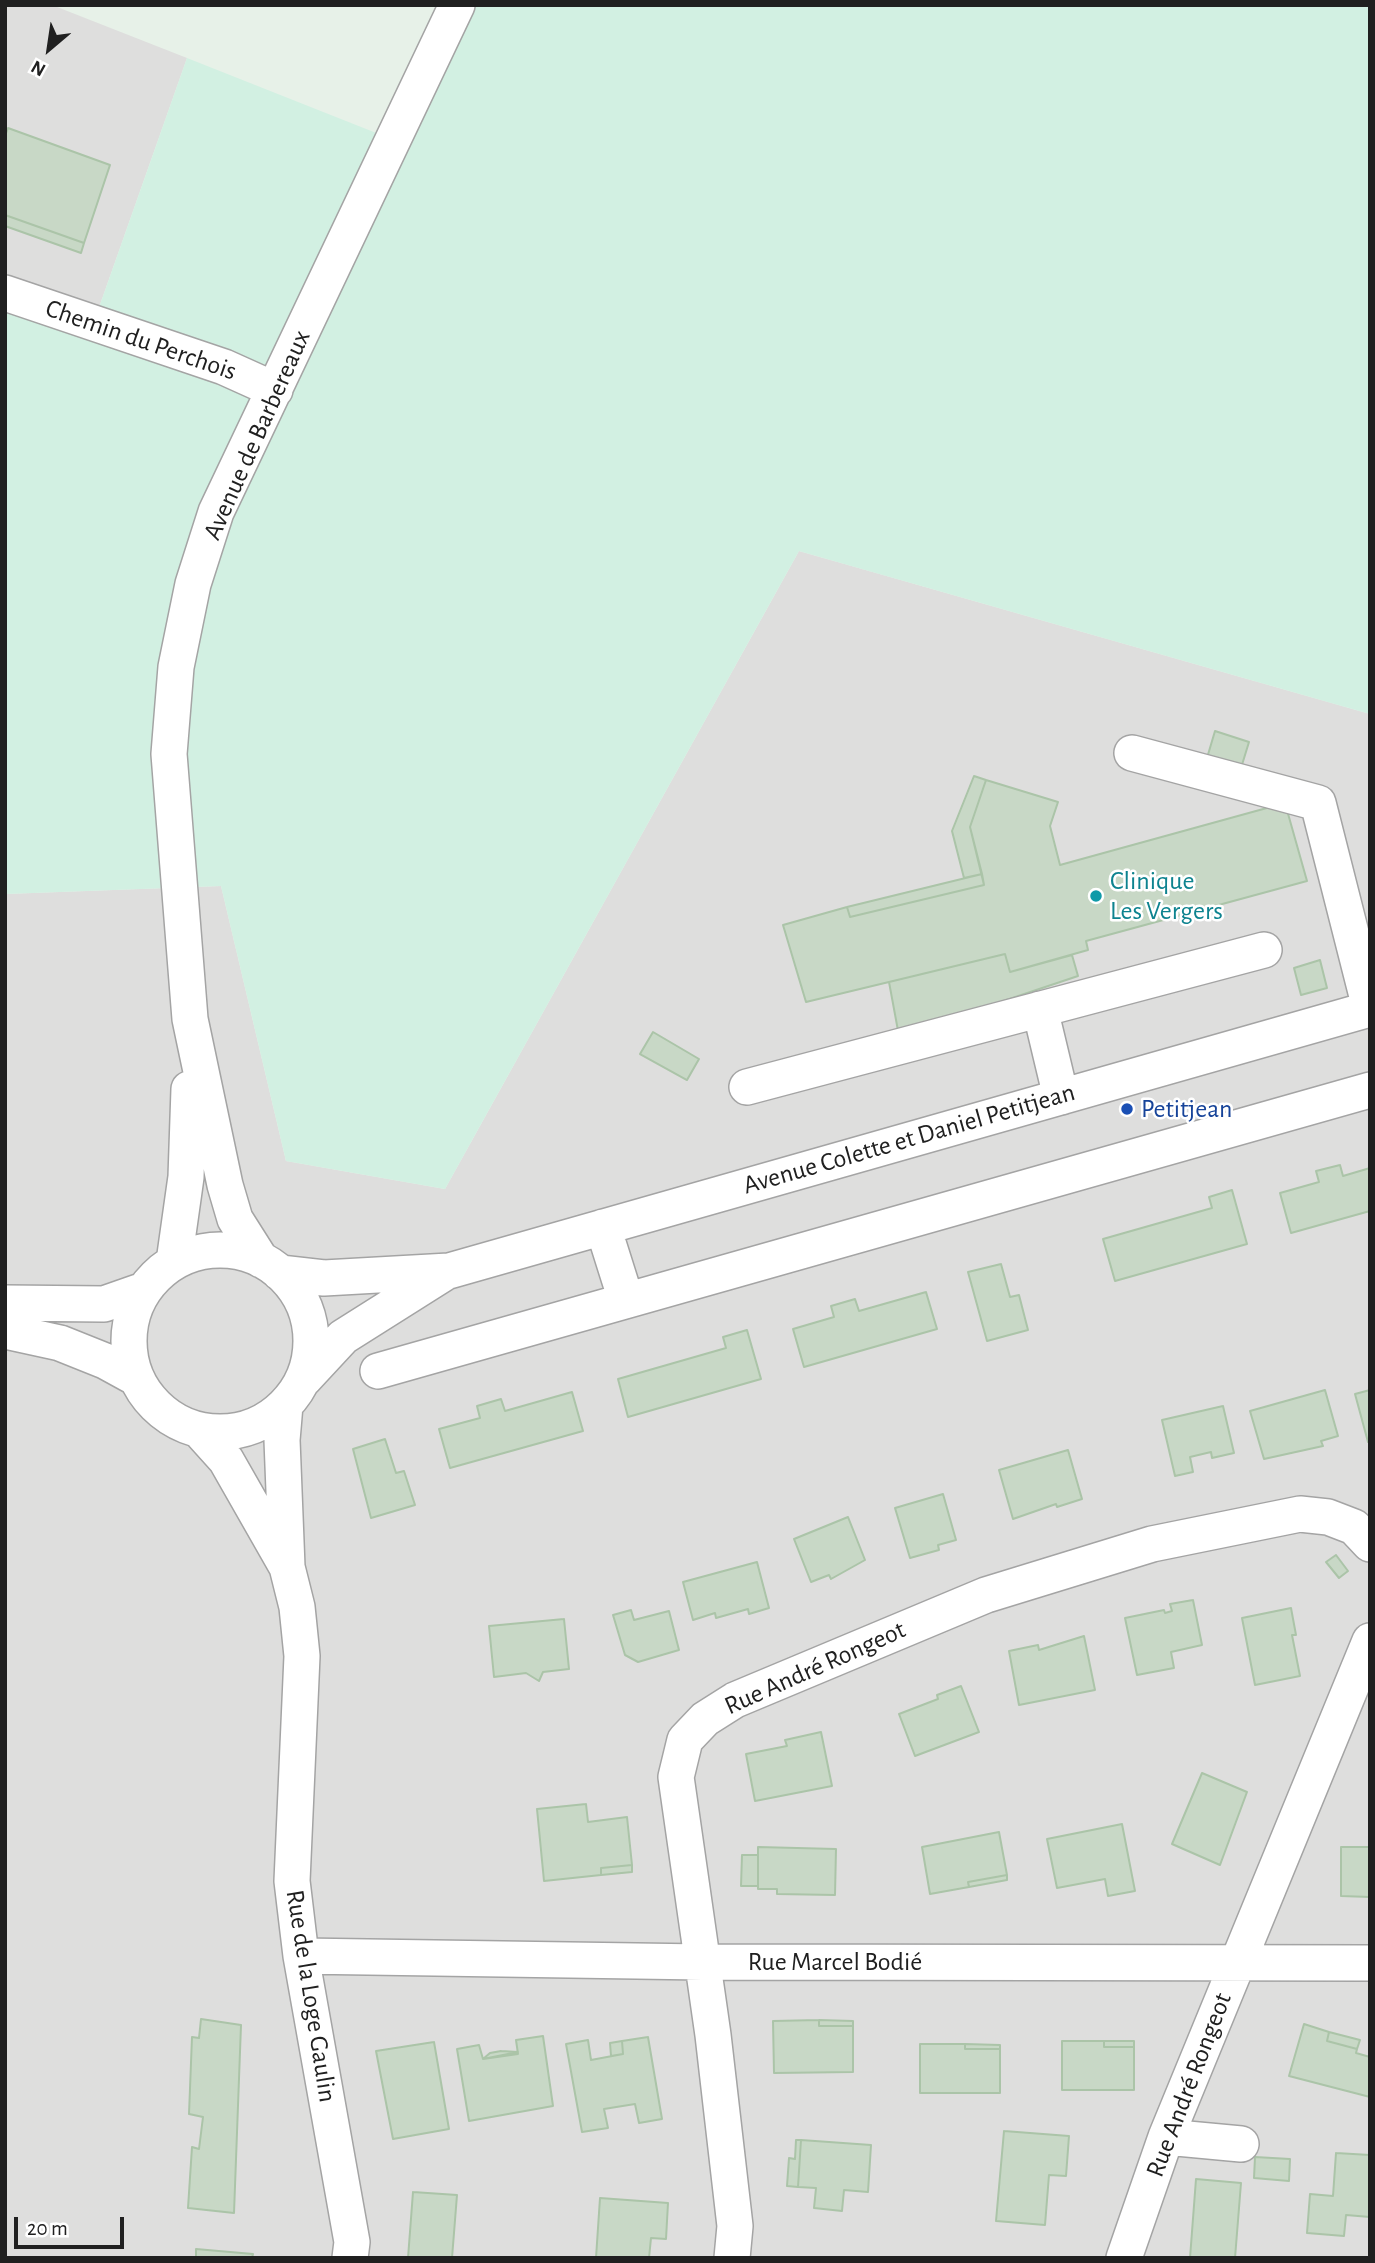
<!DOCTYPE html>
<meta charset="utf-8">
<style>
body{margin:0}
#map{position:relative;width:1375px;height:2263px;overflow:hidden;background:#e7f1e8;font-family:"Alegreya Sans",sans-serif}
canvas{display:block}
.frame{position:absolute;inset:0;border:7px solid #202020;pointer-events:none}
.north{position:absolute;left:14px;top:14px;width:70px;height:70px;-webkit-text-stroke:5px #fff;paint-order:stroke;rotate:209deg;font-size:19px;font-weight:700;line-height:28px;text-align:center;color:#202020}
.north::after{content:'';display:block;margin:auto;width:24px;height:32px;background:#202020;clip-path:polygon(50% 0,100% 100%,50% 72%,0 100%)}
.scale{position:absolute;left:14px;top:2217px;width:110px;height:32px;box-sizing:border-box;border:4px solid #202020;border-top:0;padding-left:9px;font-size:21px;line-height:24px;white-space:nowrap;color:#202020;-webkit-text-stroke:5px #fff;paint-order:stroke}
</style>
<div id="map">
<canvas width="1375" height="2263"></canvas>
<div class="frame"></div>
<div class="north">N</div>
<div class="scale">20 m</div>
</div>
<script>
const g = document.querySelector('canvas').getContext('2d');
g.lineJoin = 'round';
function fillPath(path, color) { g.fillStyle = color; g.fill(path, 'evenodd'); }
const poly = rows => new Path2D(rows.map(r => 'M' + r).join(''));
function strokePath(path, color, width, dash) { g.strokeStyle = color; g.lineWidth = width; g.lineCap = dash ? 'butt' : 'round'; g.setLineDash(dash || []); g.stroke(path); }
function drawText(font, color, halo, rows, align = 'center') {
  g.font = font + ' "Alegreya Sans",sans-serif'; g.lineWidth = 5; g.setLineDash([]); g.textBaseline = 'middle'; g.strokeStyle = halo; g.fillStyle = color; for (const [text, x, y, turn = 0] of rows) {
    g.save(); g.translate(x, y); g.rotate((+turn || 0) * Math.PI / 180); g.textAlign = isNaN(turn) ? turn : align; if (halo) g.strokeText(text, 0, 0); g.fillText(text, 0, 0); g.restore();
  }
}
const residential = poly([
 [5,5,52,5,187,58,90,333,5,303],
 [799,551,1370,714,1370,2258,5,2258,5,894,221,886,286,1161,445,1189]
]);
const farmland = poly([
 [462,5,1370,5,1370,714,799,551,445,1189,286,1161,221,886,5,894,5,303,90,333,187,58,404,144]
]);
const building = poly([
 [8,128,110,165,84,243,5,215,5,136,8,128],
 [5,215,84,243,81,253,5,226,5,215],
 [1215,731,1249,742,1241,768,1207,758,1215,731],
 [974,776,986,780,970,827,982,874,964,878,952,831,974,776],
 [986,780,1058,802,1050,826,1060,865,1285,803,1307,881,1086,941,1088,950,1010,972,1005,954,806,1002,783,925,847,907,850,917,984,885,970,827,986,780],
 [982,874,984,885,850,917,847,907,982,874],
 [1005,954,1010,972,1072,955,1078,976,899,1036,889,982,1005,954],
 [1320,960,1327,988,1301,995,1294,968,1320,960],
 [653,1032,699,1059,687,1080,640,1054,653,1032],
 [1340,1165,1343,1176,1370,1168,1370,1211,1291,1233,1280,1193,1319,1182,1316,1171,1340,1165],
 [1232,1190,1247,1244,1115,1281,1103,1239,1212,1208,1209,1197,1232,1190],
 [1001,1264,1010,1297,1019,1295,1028,1330,987,1341,968,1272,1001,1264],
 [926,1292,937,1329,804,1367,793,1329,834,1317,831,1306,855,1299,859,1311,926,1292],
 [747,1330,761,1379,628,1417,618,1379,726,1348,723,1337,747,1330],
 [1325,1390,1338,1436,1321,1441,1323,1446,1264,1459,1250,1411,1325,1390],
 [1370,1390,1370,1441,1368,1442,1355,1394,1370,1390],
 [572,1392,583,1431,450,1468,439,1429,480,1418,477,1406,501,1399,505,1411,572,1392],
 [1223,1406,1234,1453,1212,1458,1211,1452,1190,1457,1193,1472,1175,1476,1162,1420,1223,1406],
 [385,1439,396,1473,404,1471,415,1505,371,1518,353,1449,385,1439],
 [1068,1450,1082,1499,1057,1507,1056,1504,1013,1519,999,1470,1068,1450],
 [943,1494,956,1540,938,1545,939,1550,910,1558,895,1508,943,1494],
 [848,1517,865,1560,831,1579,829,1575,811,1582,794,1539,848,1517],
 [1336,1555,1348,1571,1339,1578,1326,1562,1336,1555],
 [757,1562,769,1608,749,1614,748,1609,716,1618,715,1613,693,1620,683,1582,757,1562],
 [1193,1600,1202,1645,1171,1652,1174,1668,1137,1675,1125,1618,1164,1610,1165,1613,1172,1611,1170,1604,1193,1600],
 [1291,1608,1296,1635,1292,1635,1300,1676,1255,1685,1242,1618,1291,1608],
 [631,1610,634,1620,669,1611,679,1650,638,1662,625,1655,613,1615,631,1610],
 [564,1619,569,1669,543,1672,539,1681,526,1673,494,1677,489,1626,564,1619],
 [1084,1636,1095,1690,1019,1705,1009,1651,1038,1645,1039,1650,1084,1636],
 [961,1686,979,1732,915,1756,899,1714,938,1699,937,1695,961,1686],
 [821,1732,832,1786,755,1801,746,1754,787,1746,785,1740,821,1732],
 [1202,1773,1247,1792,1220,1865,1172,1844,1202,1773],
 [586,1804,588,1822,627,1817,632,1865,601,1868,601,1875,544,1881,537,1809,586,1804],
 [1122,1824,1135,1891,1108,1896,1105,1879,1057,1888,1047,1839,1122,1824],
 [999,1832,1007,1875,968,1882,969,1887,930,1894,922,1847,999,1832],
 [758,1847,836,1849,835,1895,777,1894,777,1889,758,1889,758,1847],
 [1341,1847,1370,1847,1370,1897,1341,1896,1341,1847],
 [742,1855,758,1855,758,1886,741,1886,742,1855],
 [632,1865,632,1872,601,1875,601,1868,632,1865],
 [1007,1875,1007,1880,969,1887,968,1882,1007,1875],
 [201,2019,241,2025,234,2213,188,2208,192,2147,199,2149,203,2117,189,2114,192,2037,199,2038,201,2019],
 [819,2020,853,2021,853,2026,819,2026,819,2020],
 [819,2020,819,2026,853,2026,853,2072,774,2073,773,2021,819,2020],
 [1304,2024,1329,2032,1327,2041,1357,2049,1356,2053,1370,2057,1370,2097,1289,2076,1304,2024],
 [1329,2032,1360,2040,1357,2049,1327,2041,1329,2032],
 [543,2036,553,2106,469,2121,457,2049,479,2045,483,2059,518,2054,516,2040,543,2036],
 [648,2037,662,2119,639,2123,635,2104,604,2109,608,2128,582,2132,566,2044,588,2040,591,2060,623,2054,622,2041,648,2037],
 [622,2041,623,2054,611,2056,610,2043,622,2041],
 [1062,2041,1104,2041,1104,2047,1134,2047,1134,2090,1062,2090,1062,2041],
 [1104,2041,1134,2041,1134,2047,1104,2047,1104,2041],
 [434,2042,449,2129,393,2139,376,2051,434,2042],
 [920,2044,965,2044,965,2049,1000,2049,1000,2093,920,2093,920,2044],
 [965,2044,1000,2045,1000,2049,965,2049,965,2044],
 [501,2051,518,2052,483,2059,490,2053,501,2051],
 [1004,2131,1069,2136,1066,2176,1049,2175,1045,2225,996,2221,1004,2131],
 [796,2140,801,2140,798,2187,787,2186,789,2158,795,2159,796,2140],
 [801,2140,871,2145,868,2192,844,2190,842,2211,814,2208,816,2188,798,2187,801,2140],
 [1336,2153,1370,2155,1370,2217,1346,2215,1344,2236,1307,2233,1310,2194,1333,2196,1336,2153],
 [1255,2157,1290,2159,1289,2181,1254,2178,1255,2157],
 [1196,2179,1241,2183,1235,2258,1190,2258,1196,2179],
 [413,2192,457,2195,452,2258,408,2258,413,2192],
 [600,2198,668,2203,666,2239,651,2238,649,2258,596,2258,600,2198],
 [196,2249,253,2254,252,2258,196,2258,196,2249]
]);
const minor = poly([
 [5,293,224,367,275,390],
 [1132,753,1318,803,1370,1008],
 [1040,1009,1061,1097],
 [747,1087,1264,950],
 [603,1227,626,1300],
 '129 1341a91 91 0 1 1 182 0a91 91 0 1 1-182 0Z',
 [261,1260,235,1219,225,1185,190,1019,169,754,176,667,193,584,216,512,457,5],
 [174,1262,186,1177,189,1089],
 [280,1273,324,1278,449,1271,1370,1009],
 [5,1303,104,1304,144,1290],
 [5,1331,60,1343,105,1361,136,1378],
 [378,1371,1370,1090],
 [304,1379,343,1337,446,1272],
 [199,1430,226,1460,287,1567,282,1440,285,1405],
 [287,1567,297,1607,302,1656,292,1881,301,1956,352,2242,350,2258],
 [301,1956,703,1962,1370,1963],
 [1166,2137,1241,2144],
 [732,2258,735,2226,713,2035,676,1777,685,1740,705,1719,735,1700,986,1595,1152,1544,1300,1514,1328,1517,1354,1527,1370,1544],
 [1124,2258,1166,2137,1370,1641]
]);
const markers = [
 [1096,896,7,"#0f9aa8"],
 [1127,1109,7,"#1a4fb4"]
];
const streetNames = [
 ["Chemin du Perchois",141,340,19],
 ["Avenue de Barbereaux",257,435,-66],
 ["Avenue Colette et Daniel Petitjean",909,1139,-16],
 ["Rue André Rongeot",815,1668,-24],
 ["Rue Marcel Bodié",835,1962],
 ["Rue de la Loge Gaulin",311,1996,81],
 ["Rue André Rongeot",1189,2085,-69]
];
const cultureNames = [
 ["Clinique",1110,881],
 ["Les Vergers",1110,911]
];
const transitNames = [
 ["Petitjean",1141,1109]
];
fillPath(residential, '#dededd');
fillPath(farmland, '#d2f0e2');
fillPath(building, '#c8d8c6');
strokePath(building, '#abc4a8', 2);
strokePath(minor, '#a4a4a4', 38);
strokePath(minor, '#fff', 35);
for (const [x, y, r, color] of markers) { const dot = new Path2D(); dot.arc(x, y, r, 0, 2 * Math.PI); g.fillStyle = color; g.fill(dot); strokePath(dot, '#fff', 2.5); }
drawText('26px', '#202020', '#fff', streetNames);
drawText('26px', '#0d838f', '#fff', cultureNames, 'left');
drawText('26px', '#164399', '#fff', transitNames, 'left');
</script>
